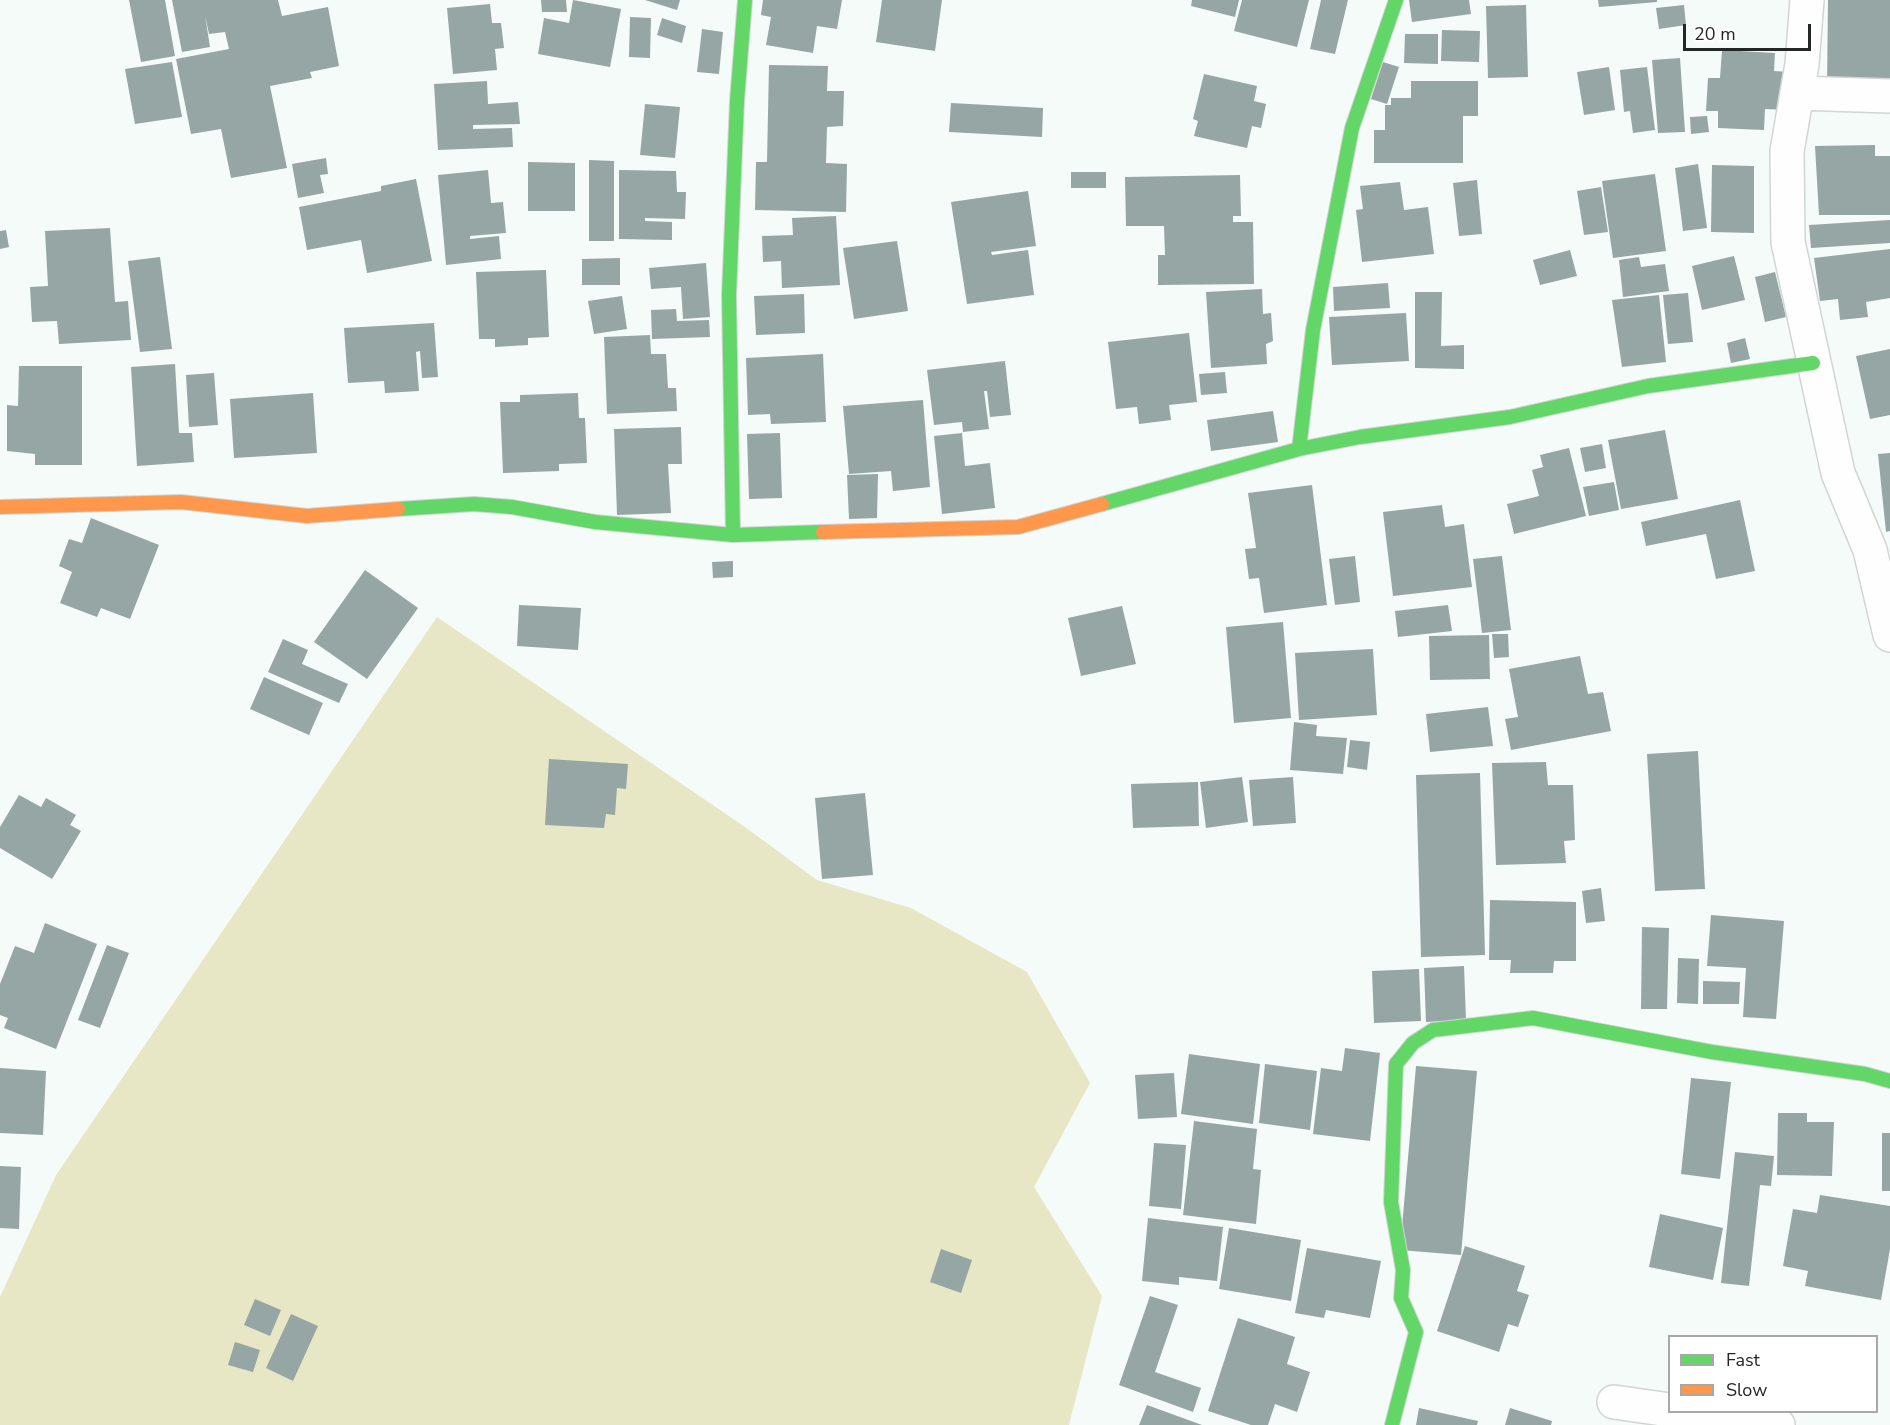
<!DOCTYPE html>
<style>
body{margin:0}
#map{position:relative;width:1890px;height:1425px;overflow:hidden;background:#f5fbf8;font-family:"Nunito Sans",sans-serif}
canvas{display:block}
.legend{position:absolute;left:1668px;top:1335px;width:210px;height:78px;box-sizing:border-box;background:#fff;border:2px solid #a7a8a7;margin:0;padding:8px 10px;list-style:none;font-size:18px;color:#222624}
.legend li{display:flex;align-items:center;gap:12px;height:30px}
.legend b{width:30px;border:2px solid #a7a8a7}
.scale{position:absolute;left:1683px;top:24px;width:128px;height:27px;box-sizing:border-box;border:3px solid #222624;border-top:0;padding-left:8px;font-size:18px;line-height:21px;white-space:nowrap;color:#222624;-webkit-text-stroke:4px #fff;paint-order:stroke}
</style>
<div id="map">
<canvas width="1890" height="1425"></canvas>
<ul class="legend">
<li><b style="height:8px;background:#63d668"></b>Fast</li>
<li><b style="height:8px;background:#ff974d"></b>Slow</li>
</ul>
<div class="scale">20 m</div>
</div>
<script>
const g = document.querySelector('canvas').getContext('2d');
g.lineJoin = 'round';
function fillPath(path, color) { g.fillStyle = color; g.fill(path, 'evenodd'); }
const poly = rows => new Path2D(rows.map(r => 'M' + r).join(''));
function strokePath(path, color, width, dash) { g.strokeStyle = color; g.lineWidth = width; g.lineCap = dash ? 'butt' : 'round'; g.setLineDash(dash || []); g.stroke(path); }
const green = poly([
 [437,617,745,827,817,880,911,908,1027,972,1090,1083,1034,1187,1102,1296,1069,1425,0,1425,0,1297,56,1175]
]);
const building = poly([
 [129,0,165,0,175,56,141,62],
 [172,0,278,0,282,16,328,7,339,66,310,72,312,78,270,86,287,168,231,178,221,129,191,134,176,59,229,49,225,32,209,34,205,15,210,47,182,52],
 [541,0,566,0,567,12,542,12],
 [573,0,621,9,610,67,538,54,544,18,569,23],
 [645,0,680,0,677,10],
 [763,0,842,0,837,29,817,26,813,53,766,45,771,17,761,15],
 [882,0,942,0,935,51,876,42],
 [1192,0,1239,0,1235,17,1191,6],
 [1242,0,1309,0,1297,47,1234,31],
 [1321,0,1348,0,1335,54,1310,49],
 [1409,0,1469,0,1471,14,1412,22],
 [1598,0,1657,0,1657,2,1599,7],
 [1828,0,1890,0,1890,90,1827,89],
 [490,4,492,23,501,23,504,48,495,49,497,70,453,74,447,8],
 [1526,5,1528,77,1488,78,1486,6],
 [1684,5,1686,25,1659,29,1656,8],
 [630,17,651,18,650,58,629,57],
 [662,18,686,26,682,43,657,35],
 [702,29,723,32,719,74,697,72],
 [1442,30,1480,31,1479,62,1441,61],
 [1405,34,1438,34,1438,64,1404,63],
 [1722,50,1775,53,1774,71,1790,72,1789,110,1765,109,1764,130,1718,128,1718,111,1706,111,1708,78,1720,78],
 [1680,58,1685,132,1658,133,1652,60],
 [172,62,182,117,135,124,125,69],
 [1383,62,1399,67,1387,104,1371,99],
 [769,65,828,66,827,91,844,91,843,126,827,127,826,163,847,164,846,212,755,210,756,162,767,162],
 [1609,67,1615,110,1584,115,1577,72],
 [1647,67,1655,130,1633,133,1630,111,1624,112,1620,70],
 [1204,74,1257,86,1254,101,1266,104,1261,128,1252,126,1247,148,1194,136,1198,121,1193,119],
 [487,81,488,104,518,102,520,124,473,125,473,129,512,128,513,147,438,150,434,84],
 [1411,81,1478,81,1478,116,1463,116,1463,163,1374,163,1374,130,1385,130,1385,105,1391,105,1391,98,1411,98],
 [951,103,1043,108,1042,137,949,132],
 [645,104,680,107,675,158,640,155],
 [1707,116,1709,132,1691,134,1690,117],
 [1875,145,1875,156,1890,156,1890,215,1819,215,1815,146],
 [326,158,328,174,320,175,324,193,298,198,292,164],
 [589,160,614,161,614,241,589,241],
 [528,162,575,163,575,211,528,211],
 [1698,164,1707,228,1683,231,1675,168],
 [1712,165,1754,166,1754,233,1711,232],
 [488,170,491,203,503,202,506,233,470,236,470,239,499,236,501,259,446,265,438,175],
 [619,170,676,171,677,192,686,192,685,219,645,218,645,221,672,222,672,240,619,239],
 [1071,172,1106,172,1106,188,1071,188],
 [1655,174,1666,251,1613,258,1602,181],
 [1240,175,1241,216,1233,216,1233,222,1253,222,1254,284,1158,285,1158,255,1165,255,1164,226,1126,226,1125,177],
 [416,179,432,261,367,273,361,240,307,250,299,207,381,191,381,186],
 [1477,180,1482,234,1459,236,1453,183],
 [1400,182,1404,210,1428,207,1434,254,1362,262,1356,210,1363,209,1360,186],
 [1601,187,1608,232,1584,235,1577,191],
 [1028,191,1036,246,991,252,992,255,1028,250,1034,295,967,304,951,202],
 [836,216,840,285,782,288,781,261,763,262,762,236,793,235,792,218],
 [1890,220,1890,243,1811,248,1809,225],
 [110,228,115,302,128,301,131,340,59,344,57,321,32,322,30,287,48,286,45,231],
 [6,230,9,247,0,249,0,231],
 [897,241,908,311,854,319,843,248],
 [1890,249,1890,298,1866,302,1868,317,1840,320,1838,299,1820,301,1814,258],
 [1570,250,1577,276,1540,285,1533,260],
 [1734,256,1745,300,1702,310,1692,266],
 [160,257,172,349,140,352,128,261],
 [1639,257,1641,267,1665,264,1669,291,1623,297,1619,260],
 [620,258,620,285,582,285,582,259],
 [706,263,710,317,683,319,681,287,651,289,649,268],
 [546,270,549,337,528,338,528,345,495,347,495,339,479,339,476,272],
 [1775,272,1786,317,1765,322,1755,277],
 [1388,283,1390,308,1334,311,1333,287],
 [1262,289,1263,314,1271,313,1273,341,1266,344,1267,364,1211,368,1206,292],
 [1415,292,1442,292,1441,346,1464,345,1464,369,1415,368],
 [1688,293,1693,342,1668,344,1663,295],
 [804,294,805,333,756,335,754,296],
 [1659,295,1666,362,1622,367,1612,300],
 [622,296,627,329,594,334,588,301],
 [676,309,677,321,709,320,710,337,652,339,651,310],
 [1406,313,1409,361,1332,365,1329,317],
 [434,323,438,377,422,378,420,351,416,352,419,391,385,393,384,381,348,383,344,328],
 [1189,333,1197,402,1169,405,1171,420,1139,424,1137,407,1116,409,1108,342],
 [650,335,651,354,666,354,668,388,676,388,677,411,607,414,604,337],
 [1745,338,1750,359,1731,363,1727,343],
 [1890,349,1890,415,1870,419,1856,356],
 [823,354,826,422,771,424,770,414,748,415,746,358],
 [1005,361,1011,415,990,417,987,391,984,391,989,429,963,432,962,422,934,425,927,370],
 [175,364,179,433,192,433,194,462,137,466,131,367],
 [19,366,82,366,82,465,35,465,35,454,7,451,7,405,18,406],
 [1225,372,1227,393,1201,395,1199,374],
 [214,373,218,425,189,427,186,375],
 [313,393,317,453,234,458,230,399],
 [578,393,579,418,585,418,587,463,559,464,559,471,503,473,500,402,520,402,520,395],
 [923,400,930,487,893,491,891,471,849,474,843,406],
 [1273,411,1278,442,1211,451,1207,420],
 [681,427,682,464,668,464,671,513,617,515,614,429],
 [1665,430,1678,499,1621,509,1608,440],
 [780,433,782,498,749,499,747,434],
 [962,433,965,466,990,463,995,508,942,514,934,436],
 [1602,444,1606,468,1585,472,1580,448],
 [1569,448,1586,516,1514,534,1507,504,1539,496,1532,470,1543,467,1540,455],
 [1890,453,1890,531,1886,532,1878,454],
 [878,474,877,518,849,519,847,475],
 [1614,482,1619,510,1589,516,1583,487],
 [1312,485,1327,605,1264,613,1259,578,1249,579,1245,549,1256,548,1248,493],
 [1740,500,1755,571,1716,579,1706,534,1646,546,1641,522],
 [1442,505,1445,527,1464,524,1472,587,1393,596,1383,512],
 [91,518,159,545,130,619,101,608,97,617,60,603,72,572,59,566,69,539,82,543],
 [1355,556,1360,602,1335,605,1329,559],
 [1502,556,1511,630,1482,633,1473,559],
 [733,561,733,577,713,578,712,562],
 [365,570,418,608,367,679,314,642],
 [519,605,581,608,578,650,517,646],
 [1448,605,1452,631,1398,637,1395,611],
 [1122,606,1136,664,1081,676,1068,618],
 [1283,622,1291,718,1234,723,1226,627],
 [1492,634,1508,634,1509,657,1494,658],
 [1489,635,1490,679,1430,680,1429,636],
 [283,639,308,650,302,664,348,684,339,703,268,672],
 [1373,649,1377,715,1299,720,1295,653],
 [1580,656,1588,694,1603,692,1611,731,1511,750,1505,719,1518,717,1509,669],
 [264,677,323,703,309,735,250,709],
 [1488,707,1493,746,1430,752,1426,714],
 [1294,722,1317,725,1316,736,1347,738,1343,774,1290,770],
 [1350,740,1370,742,1367,770,1347,767],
 [1698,751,1705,889,1655,891,1647,754],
 [549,759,628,764,626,789,617,788,615,815,606,814,604,828,545,825],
 [1546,762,1548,785,1573,785,1575,840,1564,841,1566,863,1496,865,1492,763],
 [1480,773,1485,955,1421,957,1416,775],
 [1242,777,1248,822,1206,828,1200,782],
 [1293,777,1296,823,1253,826,1249,780],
 [1198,782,1199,826,1133,828,1131,784],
 [865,793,873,875,822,879,815,798],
 [19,795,41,807,46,798,76,815,70,825,81,831,52,879,0,848,0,827],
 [1601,888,1605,921,1586,923,1582,891],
 [1490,900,1576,902,1576,961,1554,961,1553,973,1510,973,1511,960,1489,960],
 [1711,915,1784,921,1776,1019,1743,1017,1746,968,1707,966],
 [45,923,97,944,56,1049,4,1028,8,1018,0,1015,0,984,15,946,34,953],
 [1642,927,1669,928,1667,1009,1641,1009],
 [107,945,129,953,100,1028,78,1020],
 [1678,958,1699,959,1698,1004,1677,1003],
 [1464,966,1466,1020,1426,1022,1424,968],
 [1419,969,1421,1021,1374,1023,1372,971],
 [1703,981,1740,982,1739,1004,1703,1004],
 [1345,1048,1380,1053,1370,1141,1313,1134,1321,1068,1342,1071],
 [1189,1054,1260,1064,1253,1124,1181,1114],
 [1265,1064,1317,1071,1310,1130,1259,1123],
 [1416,1066,1477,1071,1461,1255,1400,1250],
 [0,1068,46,1071,43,1135,0,1133],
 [1174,1073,1177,1117,1138,1119,1135,1075],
 [1691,1078,1731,1082,1720,1179,1681,1174],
 [1778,1113,1807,1113,1807,1122,1834,1122,1832,1176,1777,1175],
 [1194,1121,1257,1129,1253,1169,1261,1170,1256,1224,1183,1215],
 [1882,1133,1890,1133,1890,1191,1882,1191],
 [1154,1143,1186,1145,1181,1209,1149,1206],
 [1735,1152,1774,1156,1771,1186,1760,1185,1749,1286,1721,1283],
 [0,1166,21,1167,19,1229,0,1228],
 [1820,1195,1890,1206,1890,1249,1881,1300,1805,1286,1808,1271,1783,1266,1793,1209,1817,1213],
 [1660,1214,1723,1228,1713,1280,1649,1267],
 [1148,1218,1223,1227,1217,1281,1179,1277,1179,1285,1142,1281],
 [1229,1228,1301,1240,1291,1301,1219,1289],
 [1465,1246,1525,1266,1517,1291,1529,1295,1518,1327,1508,1324,1499,1352,1437,1331],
 [1307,1248,1381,1261,1370,1318,1326,1310,1324,1318,1295,1313],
 [941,1249,972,1260,961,1293,930,1282],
 [1150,1296,1178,1305,1155,1372,1201,1388,1193,1412,1119,1385],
 [255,1299,281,1310,270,1336,244,1325],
 [291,1314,318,1326,293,1381,266,1368],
 [1238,1318,1295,1337,1287,1364,1310,1372,1297,1412,1275,1404,1268,1425,1251,1425,1208,1411],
 [235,1342,260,1350,253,1372,228,1365],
 [1147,1405,1202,1425,1139,1425],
 [1419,1408,1478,1421,1477,1425,1416,1425],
 [1510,1408,1552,1421,1551,1425,1505,1425]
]);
const street = poly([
 [1807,0,1802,64,1787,151,1788,242,1838,473,1870,550,1890,635],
 [1797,93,1890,96],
 [1614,1402,1670,1410],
 [1680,1412,1778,1425]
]);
const fast = poly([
 [1299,449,1313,330,1352,128,1396,0],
 [1102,504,1299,449,1360,437,1510,417,1648,386,1813,363],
 [398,509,474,504,512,507,595,522,733,535,823,532],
 [733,535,729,295,737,101,745,0],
 [1392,1425,1416,1332,1401,1298,1403,1270,1391,1202,1396,1064,1413,1043,1433,1030,1533,1018,1712,1052,1865,1074,1890,1081]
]);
const slow = poly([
 [0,507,181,502,307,516,398,509],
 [823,532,1018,527,1102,504]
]);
fillPath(green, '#e8e7c5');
fillPath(building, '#95a6a4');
strokePath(street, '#d1d5d3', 36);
strokePath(fast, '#d1d5d3', 16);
strokePath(slow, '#d1d5d3', 16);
strokePath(street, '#fefefe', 33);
strokePath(fast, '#63d668', 14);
strokePath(slow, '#ff974d', 14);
</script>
